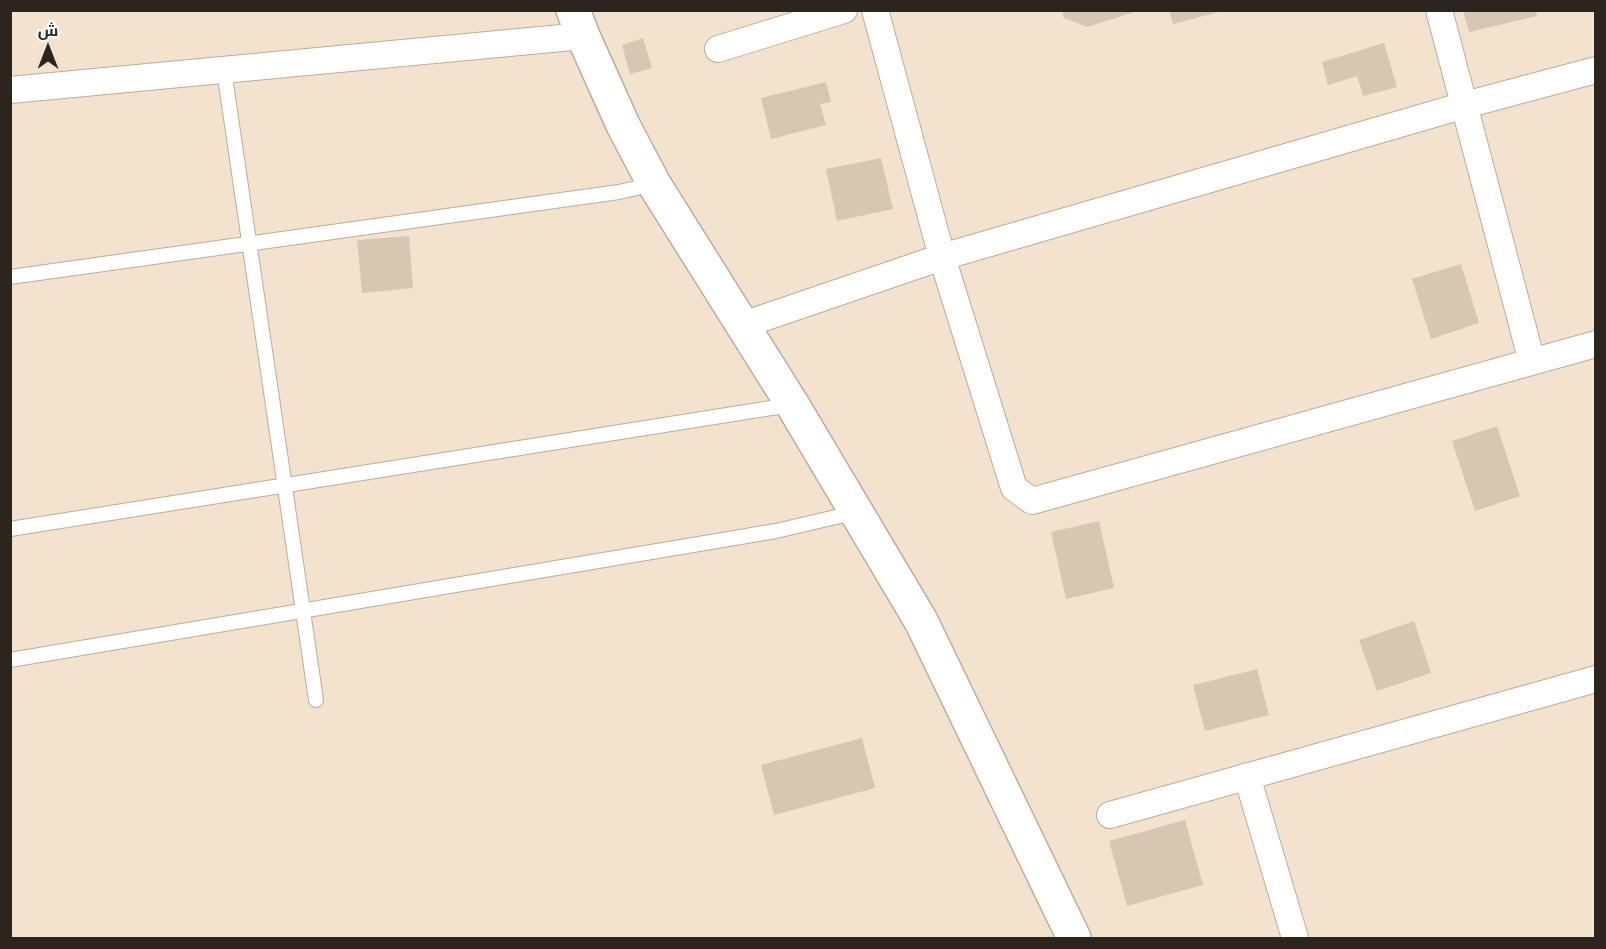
<!DOCTYPE html>
<meta charset="utf-8">
<style>
body{margin:0}
#map{position:relative;width:1606px;height:949px;overflow:hidden;background:#f3e3ce;font-family:Quicksand,Cairo,sans-serif}
canvas{display:block}
.frame{position:absolute;inset:0;border:12px solid #2b251d;pointer-events:none}
.north{position:absolute;left:18px;top:18px;width:60px;height:60px;-webkit-text-stroke:4px #fff;paint-order:stroke;rotate:0deg;font-size:16px;font-weight:700;line-height:24px;text-align:center;color:#2b251d}
.north::after{content:'';display:block;margin:auto;width:21px;height:27px;background:#2b251d;clip-path:polygon(50% 0,100% 100%,50% 72%,0 100%)}
</style>
<div id="map">
<canvas width="1606" height="949"></canvas>
<div class="frame"></div>
<div class="north">ش</div>
</div>
<script>
const g = document.querySelector('canvas').getContext('2d');
g.lineJoin = 'round';
function fillPath(path, color) { g.fillStyle = color; g.fill(path, 'evenodd'); }
const poly = rows => new Path2D(rows.map(r => 'M' + r).join(''));
function strokePath(path, color, width, dash) { g.strokeStyle = color; g.lineWidth = width; g.lineCap = dash ? 'butt' : 'round'; g.setLineDash(dash || []); g.stroke(path); }
const building = poly([
 [1062,10,1138,10,1138,11,1087,27,1064,18],
 [1169,10,1223,10,1223,11,1173,24],
 [1463,10,1536,10,1537,16,1469,32],
 [643,38,652,68,630,74,622,45],
 [1384,43,1397,87,1363,96,1357,76,1328,85,1322,62],
 [826,82,831,102,820,104,826,125,771,139,761,98],
 [881,158,893,209,837,221,826,169],
 [409,236,413,288,362,293,357,240],
 [1461,264,1479,323,1431,339,1412,279],
 [1497,426,1520,496,1475,511,1452,441],
 [1099,521,1114,588,1066,599,1051,532],
 [1414,621,1431,673,1377,691,1359,640],
 [1257,669,1269,715,1205,731,1193,685],
 [862,738,875,788,774,815,761,765],
 [1185,820,1203,885,1127,906,1109,841]
]);
const lane = poly([
 [224,70,316,700],
 [10,277,619,192,654,184],
 [10,529,790,405],
 [10,660,776,531,857,512]
]);
const street = poly([
 [875,10,942,257,1014,488,1032,501,1596,344],
 [1439,10,1532,362],
 [718,49,844,10],
 [10,90,583,36],
 [743,325,942,257,1465,105,1596,70],
 [1247,776,1295,938],
 [1110,815,1596,679]
]);
const secondary = poly([
 [573,10,583,36,623,125,654,184,792,404,921,621,1074,938]
]);
fillPath(building, '#d6c7b2');
strokePath(lane, '#bcad99', 16);
strokePath(street, '#bcad99', 28);
strokePath(secondary, '#bcad99', 36);
strokePath(lane, '#fff', 14);
strokePath(street, '#fff', 26);
strokePath(secondary, '#fff', 33);
</script>
